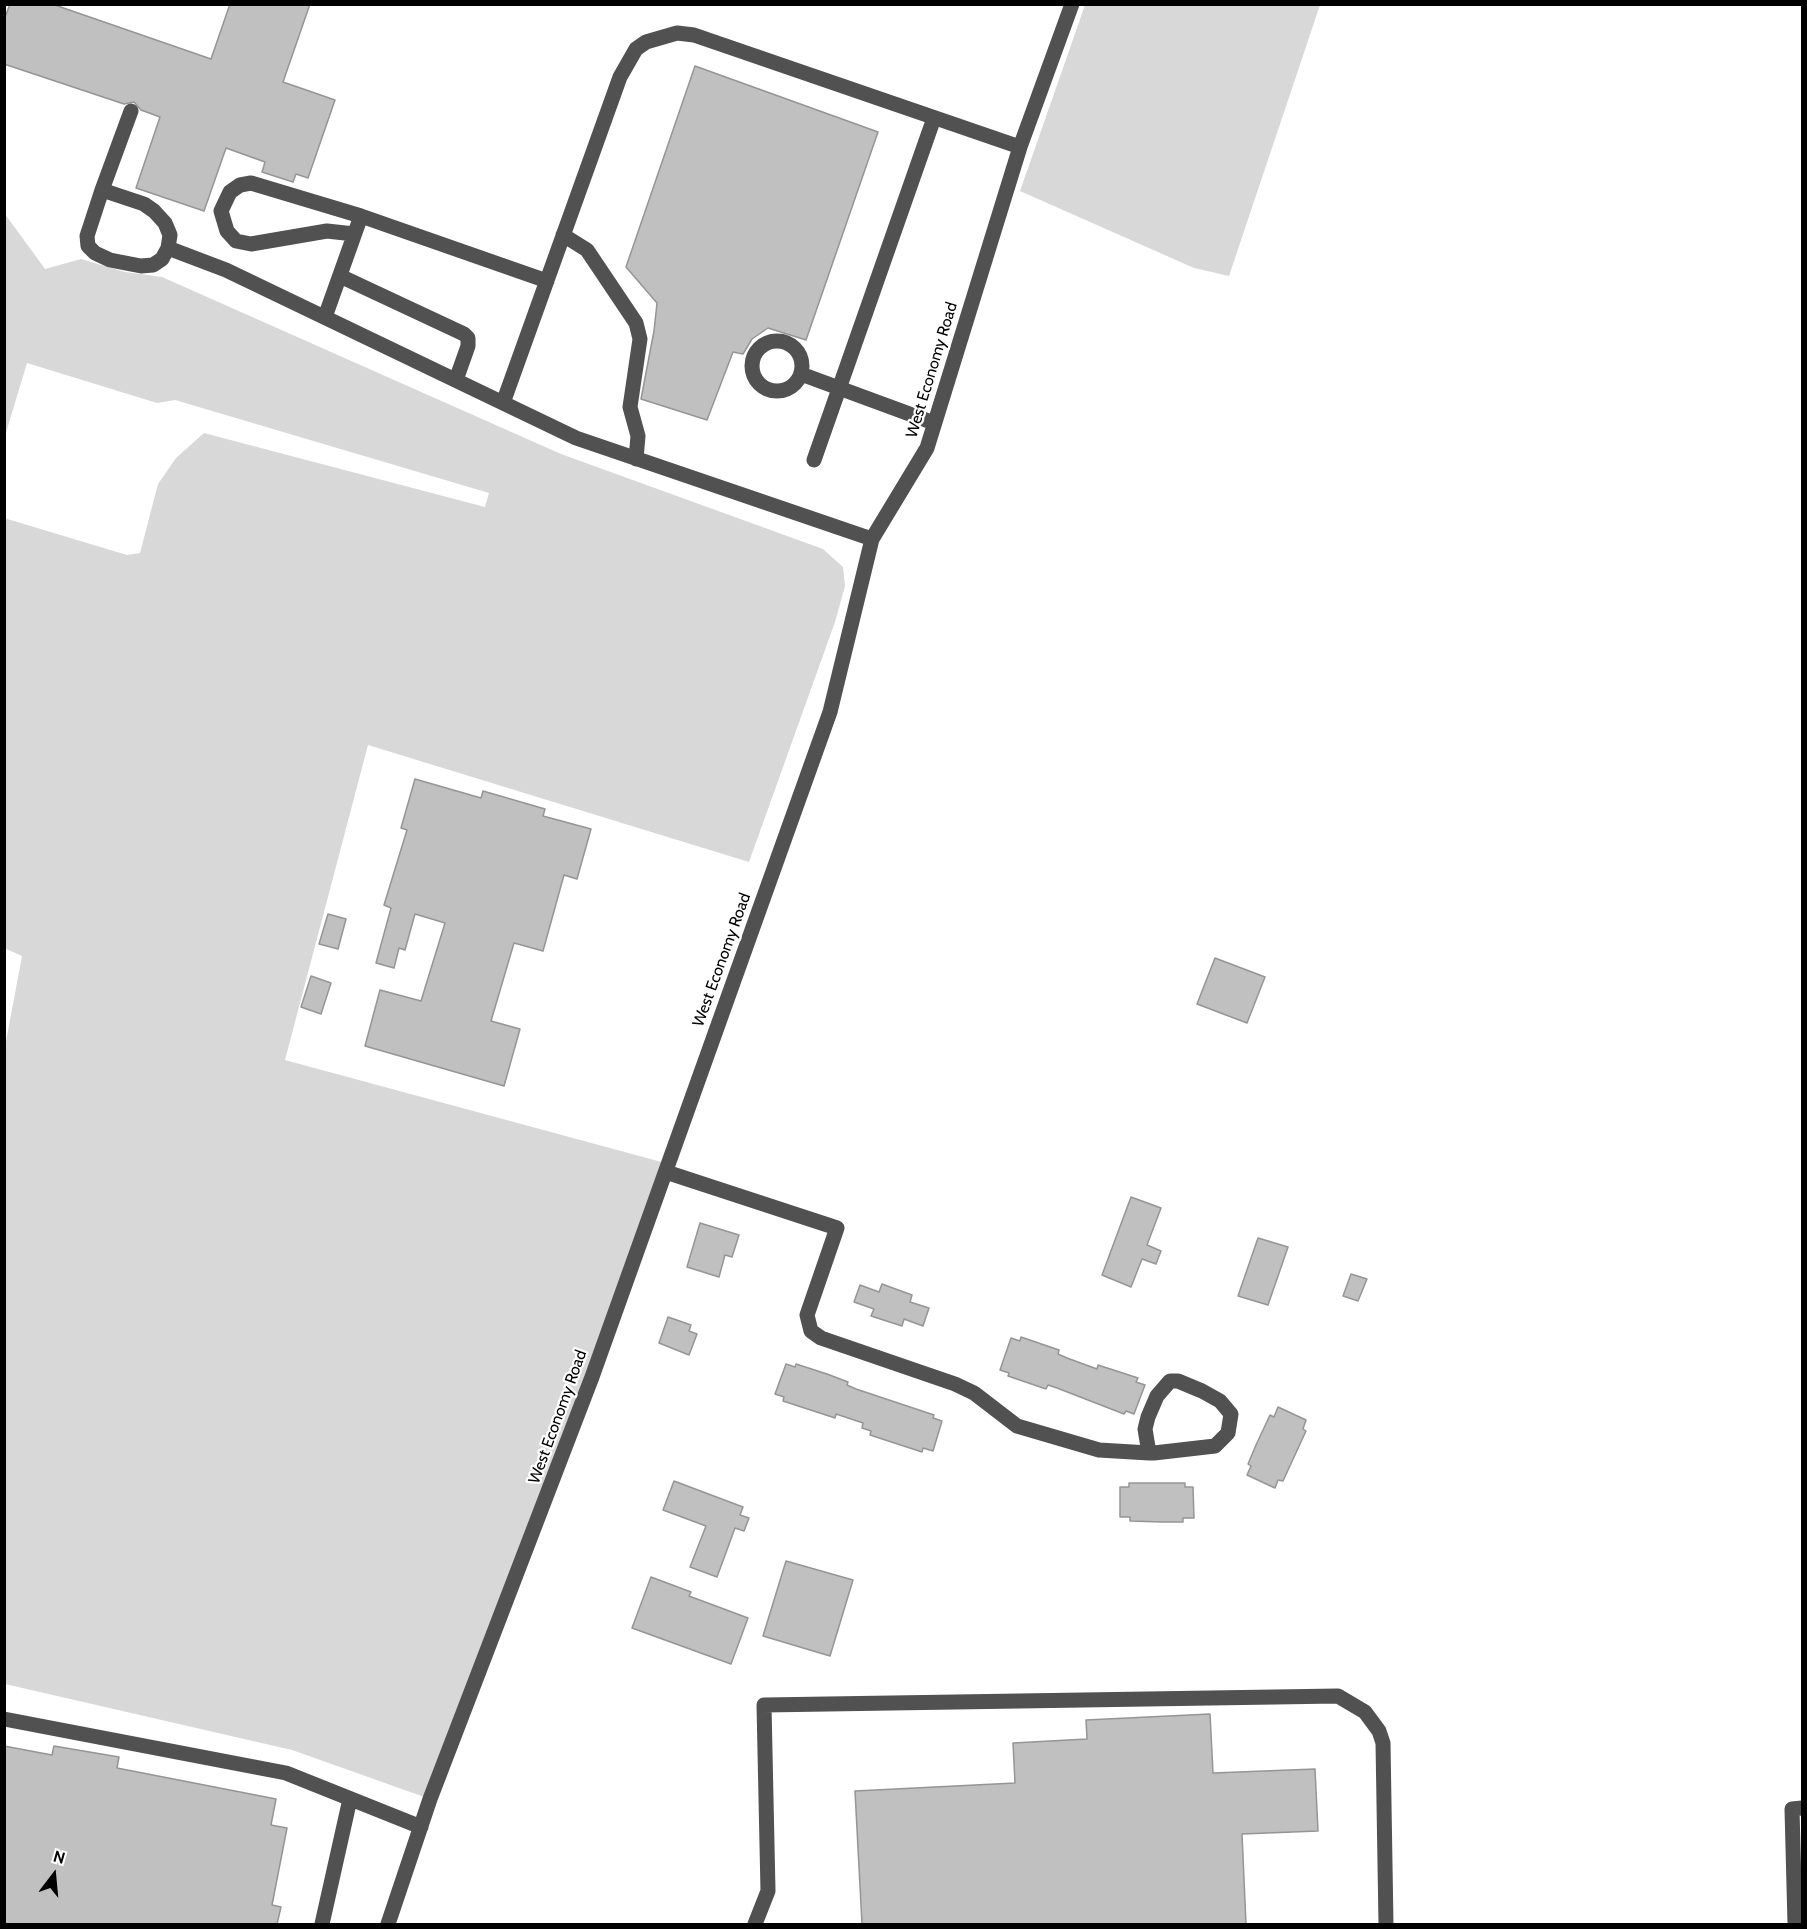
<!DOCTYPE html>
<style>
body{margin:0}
#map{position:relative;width:1807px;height:1929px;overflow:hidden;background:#fff;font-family:Cabin,sans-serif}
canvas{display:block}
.frame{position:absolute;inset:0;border:6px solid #000;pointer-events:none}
.north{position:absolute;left:24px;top:1845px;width:60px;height:60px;-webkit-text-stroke:4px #fff;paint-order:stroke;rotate:16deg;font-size:16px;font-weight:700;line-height:24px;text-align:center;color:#000}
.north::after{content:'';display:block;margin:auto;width:21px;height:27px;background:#000;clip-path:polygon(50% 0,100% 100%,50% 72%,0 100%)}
</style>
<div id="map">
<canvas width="1807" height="1929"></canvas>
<div class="frame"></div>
<div class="north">N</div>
</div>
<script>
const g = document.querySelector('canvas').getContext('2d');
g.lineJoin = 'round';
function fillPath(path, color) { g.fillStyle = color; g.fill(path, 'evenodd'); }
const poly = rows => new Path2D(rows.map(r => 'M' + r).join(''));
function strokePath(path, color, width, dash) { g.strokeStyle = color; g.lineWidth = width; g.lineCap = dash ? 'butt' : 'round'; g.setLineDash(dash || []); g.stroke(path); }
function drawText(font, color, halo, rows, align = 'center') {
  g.font = font + ' Cabin,sans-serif'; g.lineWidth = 4.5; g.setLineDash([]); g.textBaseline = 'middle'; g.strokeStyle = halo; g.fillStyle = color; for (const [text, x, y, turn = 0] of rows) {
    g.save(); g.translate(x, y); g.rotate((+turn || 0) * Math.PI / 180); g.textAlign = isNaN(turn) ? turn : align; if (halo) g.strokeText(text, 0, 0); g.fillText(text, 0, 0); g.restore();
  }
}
const green = poly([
 [1085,5,1320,5,1229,276,1194,268,1020,191],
 [5,214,45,269,81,259,125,272,162,277,561,454,823,549,843,567,845,586,835,622,749,862,368,745,285,1060,669,1164,430,1799,292,1750,5,1684,4,1052,22,956,4,948,4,518,127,555,140,553,158,484,176,458,204,433,485,507,489,493,175,400,157,403,27,363,5,436]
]);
const building = poly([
 [10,4,52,4,211,59,230,4,310,4,283,82,335,100,308,178,296,174,293,182,262,172,265,162,226,148,204,211,136,188,160,117,141,110,134,102,124,104,4,64,4,20,10,4],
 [695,66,878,132,806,340,768,328,752,339,743,354,733,352,707,420,641,399,654,331,657,303,626,267,695,66],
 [415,779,481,798,483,791,545,809,543,816,591,829,577,879,564,875,543,951,514,943,491,1021,520,1029,504,1086,365,1046,380,990,421,1001,445,923,415,914,405,950,399,948,394,968,376,963,391,908,384,905,407,830,401,828,415,779],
 [328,914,346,919,338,949,319,944,328,914],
 [1215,958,1265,977,1247,1023,1197,1004,1215,958],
 [311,976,331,983,321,1014,301,1007,311,976],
 [1131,1197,1161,1208,1147,1245,1161,1251,1156,1264,1142,1259,1131,1287,1102,1275,1131,1197],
 [700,1223,739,1235,732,1257,725,1255,719,1277,687,1267,700,1223],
 [1258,1238,1288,1247,1268,1305,1238,1296,1258,1238],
 [1351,1274,1367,1279,1358,1301,1343,1296,1351,1274],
 [882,1284,912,1295,910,1302,929,1308,923,1326,904,1319,902,1326,871,1316,874,1309,854,1302,860,1285,879,1292,882,1284],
 [668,1317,691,1325,689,1331,697,1334,689,1355,659,1343,668,1317],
 [1021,1337,1059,1350,1058,1354,1067,1358,1097,1369,1098,1365,1138,1378,1136,1382,1145,1385,1134,1414,1126,1411,1124,1414,1057,1388,1048,1385,1046,1389,1008,1376,1009,1373,1000,1370,1011,1338,1020,1341,1021,1337],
 [786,1364,795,1367,796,1364,827,1374,848,1382,847,1385,856,1389,934,1415,933,1418,942,1421,933,1451,923,1448,922,1452,870,1435,871,1431,862,1428,863,1423,836,1414,835,1418,783,1401,784,1397,775,1394,786,1364],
 [1278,1407,1306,1420,1303,1429,1306,1431,1283,1481,1278,1480,1275,1488,1247,1475,1251,1466,1248,1464,1256,1445,1270,1415,1274,1417,1278,1407],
 [674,1481,743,1507,740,1515,749,1518,744,1531,735,1528,717,1577,690,1567,706,1526,663,1510,674,1481],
 [1129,1483,1185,1483,1185,1487,1193,1487,1194,1518,1183,1518,1183,1522,1162,1522,1130,1521,1130,1517,1120,1517,1120,1487,1129,1487,1129,1483],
 [786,1561,853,1580,830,1656,763,1636,786,1561],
 [651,1577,691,1592,689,1596,748,1618,731,1664,632,1628,651,1577],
 [1210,1714,1213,1773,1315,1769,1318,1831,1242,1834,1246,1924,862,1924,855,1791,1015,1783,1013,1743,1087,1739,1086,1720,1210,1714],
 [4,1746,52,1755,54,1746,119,1757,117,1768,276,1799,271,1825,287,1828,272,1905,281,1907,277,1924,4,1924,4,1746]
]);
const minor = poly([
 [102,190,131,111],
 [354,234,327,231,251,244,236,241,227,231,221,211,230,192,240,185,251,183,361,216],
 [563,235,587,250,636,323,640,339,630,407,638,436,636,459],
 [168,248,162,259,153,265,141,266,110,260,95,253,88,246,87,236,102,190,144,204,154,211,165,223,170,235,168,248,226,270,576,438,872,539],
 [340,276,464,334,468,338,468,346,456,380],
 [325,317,361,216,547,281],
 '752 366a25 25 0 1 1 50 0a25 25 0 1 1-50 0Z',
 [801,374,934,423],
 [503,403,620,77,636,49,646,42,677,33,694,35,1020,147],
 [814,460,934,118],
 [666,1172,837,1228,807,1315,811,1331,821,1338,955,1384,974,1393,1017,1426,1099,1450,1149,1453,1154,1453,1215,1446,1228,1433,1231,1414,1220,1401,1202,1391,1178,1381,1170,1381,1157,1396,1148,1417,1145,1429,1149,1453],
 [4,1719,286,1773,421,1827],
 [322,1924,350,1799],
 [388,1924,430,1799,592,1377,830,712,872,539,927,448,1020,147,1072,4],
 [755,1924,768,1891,764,1705,1338,1696,1365,1712,1379,1731,1383,1743,1386,1924],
 [1795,1924,1792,1809,1802,1808]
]);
const streetNames = [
 ["West Economy Road",932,370,-73],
 ["West Economy Road",722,960,-70],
 ["West Economy Road",558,1417,-70]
];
fillPath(green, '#d8d8d8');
fillPath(building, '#c0c0c0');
strokePath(building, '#959595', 1.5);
strokePath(minor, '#515151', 15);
drawText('16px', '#000', '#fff', streetNames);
</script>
